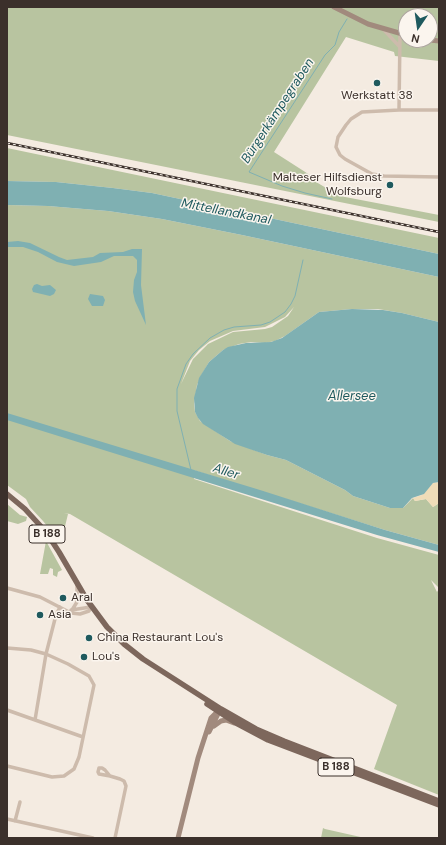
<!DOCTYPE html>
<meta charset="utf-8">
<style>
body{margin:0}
#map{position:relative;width:446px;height:845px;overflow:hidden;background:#f4ebe1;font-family:"DM Sans",sans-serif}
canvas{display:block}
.frame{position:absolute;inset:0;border:8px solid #3b302b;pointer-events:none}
.north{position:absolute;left:398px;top:8px;width:40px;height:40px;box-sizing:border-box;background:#fbf5ee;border:1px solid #aea6a0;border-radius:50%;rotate:193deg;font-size:11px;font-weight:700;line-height:16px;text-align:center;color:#3b302b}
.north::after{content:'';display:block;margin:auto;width:14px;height:18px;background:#1f5a5e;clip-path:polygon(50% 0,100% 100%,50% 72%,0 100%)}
</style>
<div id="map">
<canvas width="446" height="845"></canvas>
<div class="frame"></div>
<div class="north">N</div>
</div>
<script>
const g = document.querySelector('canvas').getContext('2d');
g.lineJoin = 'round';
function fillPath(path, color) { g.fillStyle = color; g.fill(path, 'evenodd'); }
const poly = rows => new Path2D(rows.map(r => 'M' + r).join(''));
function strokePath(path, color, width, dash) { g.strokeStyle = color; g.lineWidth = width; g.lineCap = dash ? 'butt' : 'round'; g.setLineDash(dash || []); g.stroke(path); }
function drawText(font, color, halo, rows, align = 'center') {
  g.font = font + ' "DM Sans",sans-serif'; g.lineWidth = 3; g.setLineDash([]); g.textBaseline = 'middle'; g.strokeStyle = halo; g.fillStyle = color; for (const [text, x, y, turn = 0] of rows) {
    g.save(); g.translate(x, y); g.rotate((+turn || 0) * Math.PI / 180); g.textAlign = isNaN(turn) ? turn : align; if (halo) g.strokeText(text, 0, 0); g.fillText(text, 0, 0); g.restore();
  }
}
const green = poly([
 [7,7,439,7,439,61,395,56,394,52,346,37,274,152,313,177,313,180,316,182,340,196,439,215,439,222,7,135],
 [406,16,430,16,430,40,406,40],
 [7,148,439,238,439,254,152,193,113,188,56,182,7,181],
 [7,205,48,206,108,211,162,219,242,235,439,277,439,322,402,313,378,309,352,309,319,312,285,336,275,341,265,343,251,342,239,344,223,350,209,362,202,374,197,385,194,404,195,412,200,421,230,441,267,455,286,460,345,490,353,496,390,508,403,508,413,498,415,501,426,499,433,507,439,503,439,545,385,530,193,470,194,479,377,538,439,555,439,588,431,580,437,592,439,589,439,795,374,769,397,705,70,514,64,513,68,514,61,543,43,521,30,507,26,499,7,485],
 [294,307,288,316,272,327,265,329,233,332,208,344,193,359,181,384,190,361,199,350,210,341,233,331,265,327,285,317],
 [7,504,20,515,27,517,26,521,18,524,7,521],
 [46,541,62,570,58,572,57,577,53,575,53,569,50,568,48,574,40,574],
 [323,828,325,829,365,838,321,838]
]);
const sand = poly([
 [439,482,439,503,433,507,426,499,415,501,413,498,422,495,433,483]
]);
const water = poly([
 [7,181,56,182,113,188,152,193,439,254,439,277,242,235,162,219,108,211,48,206,7,205],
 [18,241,30,243,59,257,67,260,93,257,100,253,123,252,132,249,142,249,141,285,146,325,135,301,133,292,134,280,137,272,137,260,133,256,114,256,101,262,74,266,57,262,38,252,23,247,7,247,7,242],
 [37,284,42,286,50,285,56,290,54,294,50,296,33,292,32,289,34,285],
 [90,294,103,296,105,300,103,306,92,306,88,299],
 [352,309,383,310,402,313,439,322,439,482,433,483,424,494,412,498,403,508,390,508,353,496,345,490,286,460,267,455,235,444,203,424,198,418,195,412,194,398,199,378,209,362,223,350,228,347,246,343,271,342,282,338,319,312],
 [7,413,260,490,385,530,439,545,439,552,377,535,7,420]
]);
const stream = poly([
 [332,199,305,193,282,186,249,172,325,55,335,45,339,32,347,19],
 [191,470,177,411,177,389,186,364,193,354,210,338,224,330,234,327,261,325,270,322,285,312,291,304,295,296,303,260]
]);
const street = poly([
 [383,29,399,46],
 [399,110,400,34],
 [439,110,399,110,362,112,351,119,346,125,338,137,336,147,340,155,345,159,372,174,384,176,439,177],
 [7,588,40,597,71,613,80,614,89,611,91,607],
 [71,610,91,607],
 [72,610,77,602,77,583],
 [7,648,31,650,46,654,68,664,89,676,94,685,79,757,74,769,64,776,52,777,7,766],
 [7,710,83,737],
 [35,720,46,654,56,615,60,607],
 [110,776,105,770,102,768,99,768,98,772,99,774,110,776,120,779,124,781,126,786,115,838],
 [7,819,93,838],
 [15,821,20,802]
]);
const secondary = poly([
 [334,7,368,24,406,35],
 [430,40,439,41],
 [214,726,221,721,226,720,234,723],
 [209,732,220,710],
 [178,838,198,758,211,718,220,709]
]);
const primary = poly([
 [7,494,25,509,46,532,59,552,87,600,107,627,124,644,143,659,221,709,256,729,284,741,439,801],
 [207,704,236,723,268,740,439,805]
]);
const rail = poly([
 [7,143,439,232]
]);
const markers = [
 [377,83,4,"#1f5a5e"],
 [390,185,4,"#1f5a5e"],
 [63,598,4,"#1f5a5e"],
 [40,615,4,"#1f5a5e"],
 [89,638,4,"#1f5a5e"],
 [84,657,4,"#1f5a5e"]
];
const shields = [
 [47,534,36],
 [336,767,36]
];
const shieldNames = [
 ["B 188",47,534],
 ["B 188",336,767]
];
const poiNames = [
 ["Werkstatt 38",377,96,"center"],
 ["Malteser Hilfsdienst",382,178,"right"],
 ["Wolfsburg",382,192,"right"],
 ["Aral",71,598],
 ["Asia",48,615],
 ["China Restaurant Lou's",97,638],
 ["Lou's",92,657]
];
const waterNames = [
 ["Bürgerkämpegraben",278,111,-57],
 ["Mittellandkanal",226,212,11],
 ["Allersee",352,397],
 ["Aller",226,472,17]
];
fillPath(green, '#b8c4a0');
fillPath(sand, '#efdcb8');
fillPath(water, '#7fb0b2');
strokePath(stream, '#7fb0b2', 1);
strokePath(street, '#cdbbac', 3.5);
strokePath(secondary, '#a18a7d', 5);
strokePath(primary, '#7d675c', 5.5);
strokePath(rail, '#3b302b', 2.5);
strokePath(rail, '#fbf5ee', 1, [3]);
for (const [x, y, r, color] of markers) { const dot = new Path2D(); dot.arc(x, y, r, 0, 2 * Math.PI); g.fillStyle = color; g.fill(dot); strokePath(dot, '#fbf5ee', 1.5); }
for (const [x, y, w] of shields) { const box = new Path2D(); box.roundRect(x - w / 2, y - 9, w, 18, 3); g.fillStyle = '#fbf5ee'; g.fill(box); strokePath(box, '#3b302b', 1); }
drawText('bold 11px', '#3b302b', null, shieldNames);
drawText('12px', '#3b302b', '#fbf5ee', poiNames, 'left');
drawText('italic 13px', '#1f5a5e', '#fbf5ee', waterNames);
</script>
